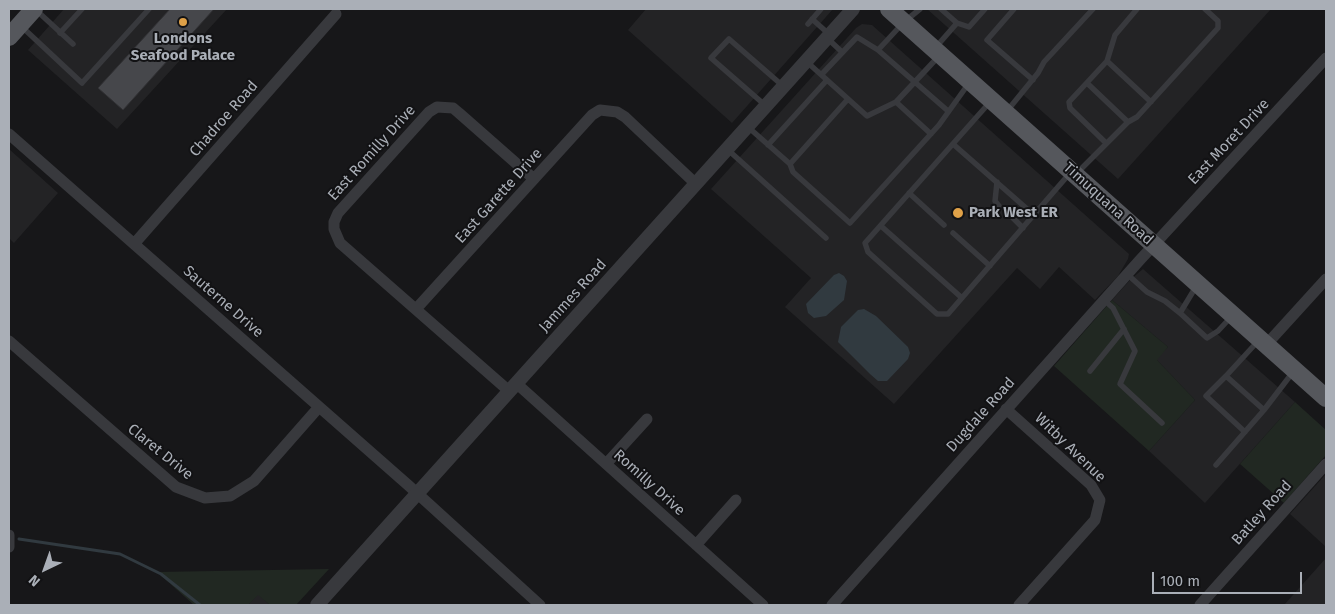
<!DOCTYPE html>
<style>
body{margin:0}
#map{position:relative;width:1335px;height:614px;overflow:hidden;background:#171719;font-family:"Fira Sans",sans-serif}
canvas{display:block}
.frame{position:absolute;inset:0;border:10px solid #aaafb7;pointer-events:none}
.north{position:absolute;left:20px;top:544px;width:50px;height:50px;-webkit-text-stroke:4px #121214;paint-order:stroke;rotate:222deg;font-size:14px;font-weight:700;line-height:20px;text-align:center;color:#aaafb7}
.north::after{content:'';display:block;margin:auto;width:18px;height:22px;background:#aaafb7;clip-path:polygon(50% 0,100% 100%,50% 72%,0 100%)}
.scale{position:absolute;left:1152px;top:572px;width:150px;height:22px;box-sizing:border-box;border:2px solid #aaafb7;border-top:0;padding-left:6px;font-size:15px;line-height:18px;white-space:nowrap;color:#aaafb7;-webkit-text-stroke:4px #121214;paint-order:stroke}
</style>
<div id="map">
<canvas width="1335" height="614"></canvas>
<div class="frame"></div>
<div class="north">N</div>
<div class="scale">100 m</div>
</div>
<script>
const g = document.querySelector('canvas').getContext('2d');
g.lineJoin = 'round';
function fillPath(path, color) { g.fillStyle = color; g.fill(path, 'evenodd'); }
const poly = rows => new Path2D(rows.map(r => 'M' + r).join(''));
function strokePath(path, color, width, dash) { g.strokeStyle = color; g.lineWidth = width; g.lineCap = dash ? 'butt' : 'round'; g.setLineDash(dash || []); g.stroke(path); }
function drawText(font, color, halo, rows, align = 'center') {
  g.font = font + ' "Fira Sans",sans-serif'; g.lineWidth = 4; g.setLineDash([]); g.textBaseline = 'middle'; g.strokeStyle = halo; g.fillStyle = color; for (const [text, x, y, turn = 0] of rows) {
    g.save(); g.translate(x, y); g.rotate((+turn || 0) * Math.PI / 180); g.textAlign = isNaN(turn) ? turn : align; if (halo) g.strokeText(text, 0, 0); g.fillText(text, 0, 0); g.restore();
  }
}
const built = poly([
 [64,9,227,9,117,129,28,50],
 [646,9,833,9,732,123,628,30],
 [927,9,1271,9,1118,179],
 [862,24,872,25,1129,254,1128,259,1118,276,1095,300,1059,267,1040,289,1017,268,894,404,785,307,811,278,711,189,856,28],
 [9,149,58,193,14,243,9,238],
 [1143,269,1295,402,1205,503,1149,451,1195,400,1156,359,1168,347,1112,300,1131,279],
 [1326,474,1326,547,1290,514],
 [1326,558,1326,605,1284,605],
 [258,594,270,605,248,605]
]);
const green = poly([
 [1112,300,1168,347,1157,360,1195,400,1149,451,1054,366],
 [1295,402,1326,430,1326,455,1284,503,1240,464],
 [329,569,296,605,270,605,258,595,248,605,194,605,157,572]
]);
const water = poly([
 [839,273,844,276,847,281,844,300,826,316,814,318,808,313,806,304,834,275],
 [864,309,876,316,908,347,910,353,908,359,887,381,878,381,870,374,838,342,841,327,858,310]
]);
const stream = poly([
 [19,539,120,554,161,574,200,605]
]);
const building = poly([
 [170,9,214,9,123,110,98,88,170,9]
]);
const service = poly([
 [941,9,957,23],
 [1014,9,987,40,1033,80],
 [36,10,73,44],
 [812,19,830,35],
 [808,24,821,9],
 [21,26,82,83,149,9],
 [60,33,82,9],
 [827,38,842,52],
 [936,47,957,23,969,27,985,9],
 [878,50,904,22,920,9],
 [1107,61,1151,102],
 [807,62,867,116,896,102,939,56],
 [822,74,857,37,878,50,948,111],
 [1087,83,1128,122],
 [848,99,790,164,793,172,850,223,939,125,969,83],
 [896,102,931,134],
 [990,102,865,243,868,252,937,314,948,314,1070,173],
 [766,106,711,58,729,39,783,86],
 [1007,111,1038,73,1044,62,1093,9],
 [748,127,790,164],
 [1106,143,1070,108,1069,102,1107,61,1115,35,1137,9],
 [953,144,1034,215],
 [768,145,827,80],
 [727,149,826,238],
 [1077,173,1128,122,1137,117,1218,28,1218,21,1205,9],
 [997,182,995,201,999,206],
 [909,193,944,225],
 [1013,218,1023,228],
 [881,226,962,298],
 [953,233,990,266],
 [1127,274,1147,292,1165,301,1180,313],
 [1197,285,1180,313,1207,338,1218,331,1231,317],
 [1104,300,1113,308,1135,351,1120,384,1162,423],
 [1259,340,1226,376,1264,410],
 [1090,371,1124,329],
 [1226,376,1206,396,1245,432],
 [1216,465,1264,410,1293,372]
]);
const minor = poly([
 [9,134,408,485,540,605],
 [134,244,336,14],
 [416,309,592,115,600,110,617,112,625,117,696,184],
 [9,341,176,487,205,498,230,496,254,481,319,407],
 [1266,345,1326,279],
 [516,383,763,605],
 [509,391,340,243,334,229,334,222,338,213,429,112,437,107,453,108,459,113,534,179],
 [1006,409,1091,485,1100,500,1095,520,1019,605],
 [606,464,647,419],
 [9,535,9,547],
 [696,545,736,500],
 [832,605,1139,261,1326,58],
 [1200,605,1326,464]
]);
const tertiary = poly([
 [317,605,853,9]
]);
const primary = poly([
 [889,9,1326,398],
 [9,37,34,9]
]);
const markers = [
 [183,22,5,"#dfa148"],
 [958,213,6,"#dfa148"]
];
const poiNames = [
 ["Londons",183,39],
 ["Seafood Palace",183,56],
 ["Park West ER",969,213,"left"]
];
const streetNames = [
 ["Chadroe Road",224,119,-49],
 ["East Moret Drive",1229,142,-47],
 ["East Romilly Drive",372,153,-48],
 ["East Garette Drive",499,196,-48],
 ["Timuquana Road",1108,204,42],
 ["Jammes Road",573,296,-48],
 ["Sauterne Drive",223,302,41],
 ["Dugdale Road",981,415,-48],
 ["Witby Avenue",1070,448,44],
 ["Claret Drive",160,452,39],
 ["Romilly Drive",649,483,42],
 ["Batley Road",1262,513,-48]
];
fillPath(built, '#232325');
fillPath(green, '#212822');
fillPath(water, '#313a40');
strokePath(stream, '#313a40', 3);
fillPath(building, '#46474b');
strokePath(building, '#313134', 1);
strokePath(service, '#38393d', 5.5);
strokePath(minor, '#38393d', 11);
strokePath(tertiary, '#38393d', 14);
strokePath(primary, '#55575c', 18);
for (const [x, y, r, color] of markers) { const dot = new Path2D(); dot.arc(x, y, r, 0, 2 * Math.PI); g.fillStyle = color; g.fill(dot); strokePath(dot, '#121214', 2); }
drawText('bold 15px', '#aaafb7', '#121214', poiNames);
drawText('15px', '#aaafb7', '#121214', streetNames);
</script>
